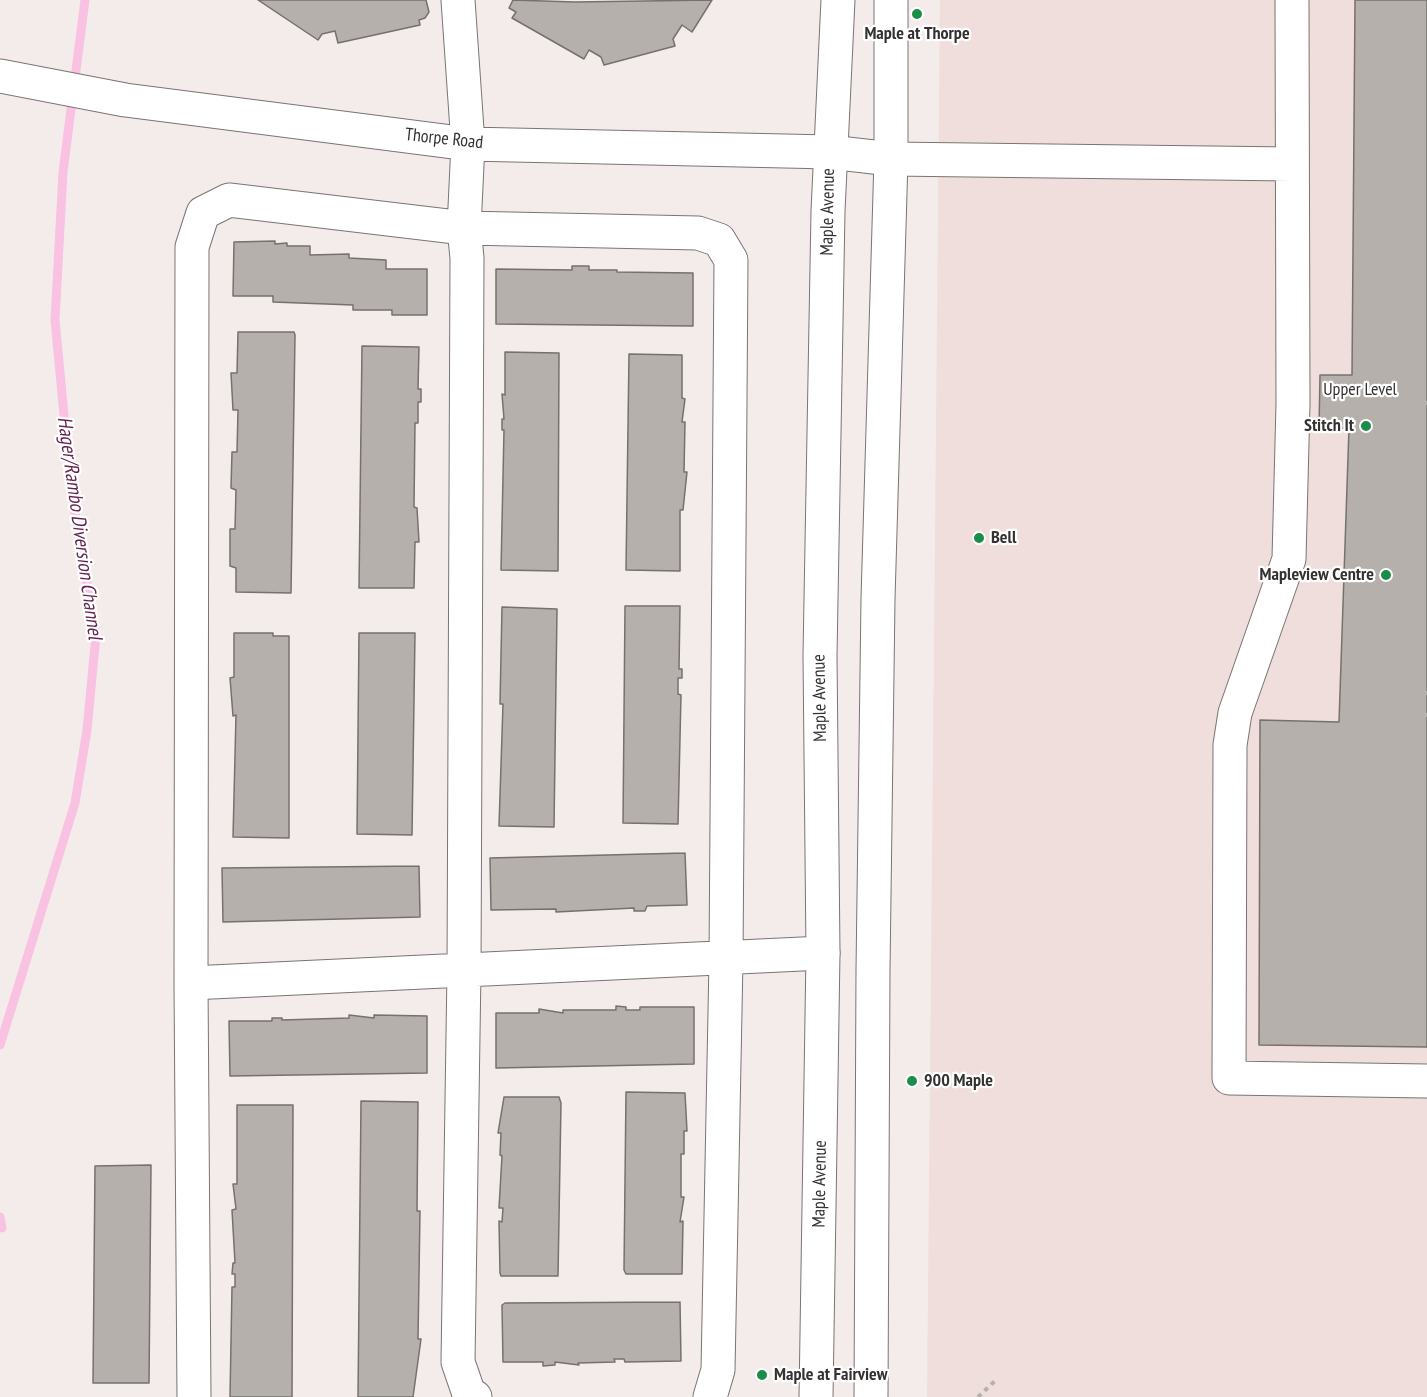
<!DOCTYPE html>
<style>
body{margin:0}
canvas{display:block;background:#f3ecea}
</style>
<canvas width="1427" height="1397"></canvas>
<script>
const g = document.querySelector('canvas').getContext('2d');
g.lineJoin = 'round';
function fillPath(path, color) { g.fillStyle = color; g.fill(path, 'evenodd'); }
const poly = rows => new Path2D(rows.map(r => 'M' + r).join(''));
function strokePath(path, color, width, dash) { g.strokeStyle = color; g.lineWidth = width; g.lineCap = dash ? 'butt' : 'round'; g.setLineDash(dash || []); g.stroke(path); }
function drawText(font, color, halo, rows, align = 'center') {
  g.font = font + ' "PT Sans Narrow",sans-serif'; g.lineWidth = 4.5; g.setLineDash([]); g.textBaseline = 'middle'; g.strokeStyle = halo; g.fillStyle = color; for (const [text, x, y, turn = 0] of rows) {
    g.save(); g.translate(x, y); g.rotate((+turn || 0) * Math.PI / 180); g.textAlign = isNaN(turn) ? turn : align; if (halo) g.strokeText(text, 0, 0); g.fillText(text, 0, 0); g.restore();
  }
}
const built = poly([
 [940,0,1427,0,1427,1397,927,1397]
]);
const stream = poly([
 [0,1045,75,803,87,730,96,635,71,489,55,320,63,172,85,0],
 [0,1217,2,1228]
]);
const building = poly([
 [258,0,426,0,429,12,425,18,419,20,420,25,338,43,335,31,322,34,318,40,258,0],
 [513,0,575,2,712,0,692,32,682,25,673,39,675,46,604,65,601,57,589,50,584,59,512,18,516,12,509,8,513,0],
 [1355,0,1427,0,1427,1047,1259,1045,1260,720,1339,722,1349,428,1319,429,1320,375,1352,375,1355,0],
 [275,241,275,244,287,243,287,246,310,246,310,255,349,254,349,258,386,260,386,269,427,269,427,315,392,315,392,310,353,310,353,305,273,302,273,296,233,296,234,242,275,241],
 [572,266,589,266,589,270,617,270,617,272,693,273,693,326,496,324,496,269,572,270,572,266],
 [238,332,294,332,295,335,291,593,236,592,236,568,230,566,230,529,235,529,236,490,231,488,232,452,237,452,238,410,233,410,231,373,237,373,238,332],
 [362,346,419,347,418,389,421,389,421,402,418,402,418,423,415,423,414,507,417,508,419,542,415,542,414,588,359,588,362,346],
 [505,352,559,353,558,571,501,570,504,430,502,430,502,419,504,419,502,394,505,395,505,352],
 [629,354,682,355,682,398,685,399,682,422,685,422,684,472,687,472,683,510,680,510,680,571,626,570,629,354],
 [625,606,680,606,679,669,682,669,682,678,678,678,678,694,681,695,678,824,623,823,625,606],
 [502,607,557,609,554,827,499,826,503,704,500,704,502,607],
 [234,633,273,633,273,636,289,636,289,838,233,837,236,715,233,716,230,678,234,677,234,633],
 [359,633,415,633,412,835,357,834,359,633],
 [685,853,687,905,647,906,645,911,634,911,634,908,556,912,556,909,491,910,490,858,685,853],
 [419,866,420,917,223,922,222,868,419,866],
 [616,1006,626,1007,626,1010,640,1010,640,1007,694,1007,694,1064,496,1068,496,1013,539,1013,539,1009,563,1013,563,1010,616,1010,616,1006],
 [349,1015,374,1018,374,1015,427,1016,427,1073,230,1076,229,1021,272,1021,272,1018,282,1018,282,1020,349,1018,349,1015],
 [626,1092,685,1093,687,1131,684,1131,684,1154,681,1154,681,1197,684,1197,680,1222,683,1221,682,1274,626,1274,624,1270,626,1092],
 [504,1097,559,1097,561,1103,558,1276,501,1276,500,1273,499,1221,502,1222,503,1208,499,1208,502,1156,500,1155,501,1133,498,1133,504,1097],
 [361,1101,418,1102,417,1211,420,1211,418,1339,421,1339,413,1397,358,1397,361,1101],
 [237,1105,293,1105,292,1397,230,1397,232,1287,235,1287,235,1274,232,1274,233,1263,235,1263,232,1210,236,1209,233,1184,237,1184,237,1105],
 [151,1165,149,1383,93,1383,95,1166,151,1165],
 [680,1302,681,1361,625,1362,624,1359,614,1359,615,1362,578,1363,579,1365,555,1362,555,1365,543,1366,543,1362,503,1362,502,1305,505,1303,680,1302]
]);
const path = poly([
 [1326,404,1427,403],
 [1427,693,1402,691,1400,714,1427,715],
 [1402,700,1427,701],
 [978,1397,996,1380]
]);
const minor = poly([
 [458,0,468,144,464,228,467,258,464,970,458,1362,469,1394,475,1397],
 [1292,0,1293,404,1289,559,1235,713,1230,745,1229,1078,1427,1081],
 [0,76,125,100,468,144,830,152,891,159,1291,164],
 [191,983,823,953],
 [194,1397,191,983,192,247,203,213,229,200,464,228,698,233,719,240,731,260,726,960,718,1370,710,1397]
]);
const major = poly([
 [816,1397,823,953,820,655,828,211,838,0],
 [871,1397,873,970,878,599,891,159,891,0]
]);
const markers = [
 [917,14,6,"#1a8e48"],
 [1366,426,6,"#1a8e48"],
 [979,538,6,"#1a8e48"],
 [1386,575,6,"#1a8e48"],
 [912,1081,6,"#1a8e48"],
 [762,1375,6,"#1a8e48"]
];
const poiNames = [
 ["Maple at Thorpe",917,34,"center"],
 ["Stitch It",1354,426,"right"],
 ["Bell",991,538],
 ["Mapleview Centre",1374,575,"right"],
 ["900 Maple",924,1081],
 ["Maple at Fairview",774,1375]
];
const streetNames = [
 ["Thorpe Road",444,139,6],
 ["Maple Avenue",828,212,-89],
 ["Upper Level",1360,390],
 ["Maple Avenue",820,698,-91],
 ["Maple Avenue",820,1184,-89]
];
const waterNames = [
 ["Hager/Rambo Diversion Channel",79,528,82]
];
fillPath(built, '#efdedc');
strokePath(stream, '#f9c2e3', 9);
fillPath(building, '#b6b0ad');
strokePath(building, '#76716d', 1.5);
strokePath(minor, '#7a7473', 35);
strokePath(major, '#7a7473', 35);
strokePath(path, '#b6b0af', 4, [4.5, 4.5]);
strokePath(minor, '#fff', 33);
strokePath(major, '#fff', 33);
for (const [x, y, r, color] of markers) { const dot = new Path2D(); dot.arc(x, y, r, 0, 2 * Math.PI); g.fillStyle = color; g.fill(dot); strokePath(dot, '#fff', 2); }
drawText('bold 18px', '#343131', '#fff', poiNames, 'left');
drawText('18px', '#343131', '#fff', streetNames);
drawText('italic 20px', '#63244f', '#fff', waterNames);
</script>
